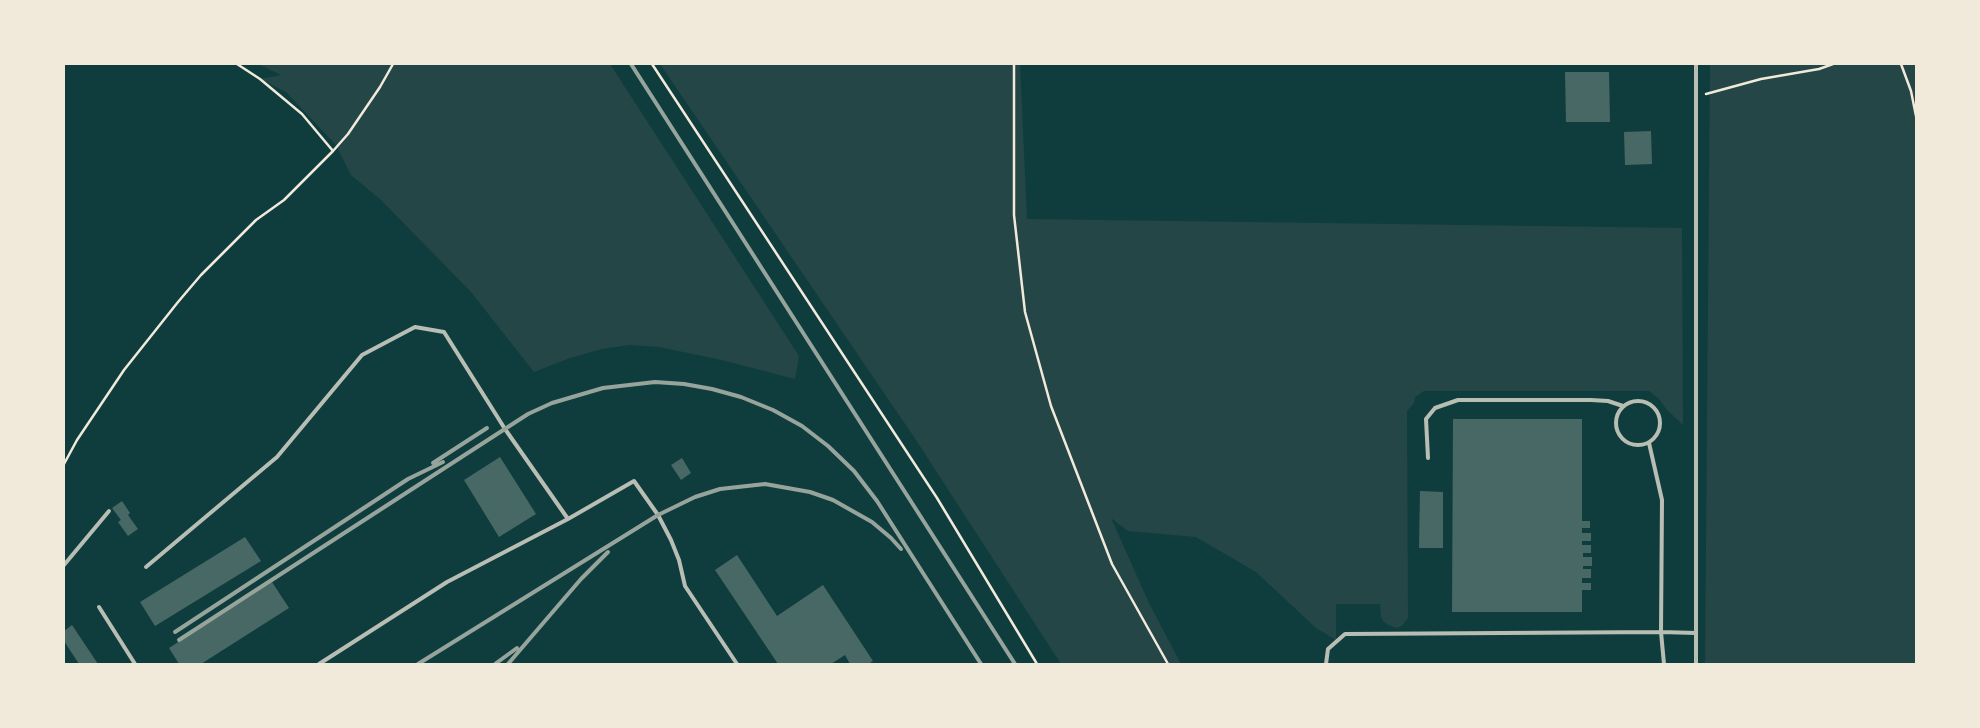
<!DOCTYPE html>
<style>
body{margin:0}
#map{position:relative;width:1980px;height:728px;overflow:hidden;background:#0f3d3e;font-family:"Source Sans 3",sans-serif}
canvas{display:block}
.frame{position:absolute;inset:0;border:65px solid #f1e9da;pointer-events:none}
</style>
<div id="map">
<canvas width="1980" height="728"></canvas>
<div class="frame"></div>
</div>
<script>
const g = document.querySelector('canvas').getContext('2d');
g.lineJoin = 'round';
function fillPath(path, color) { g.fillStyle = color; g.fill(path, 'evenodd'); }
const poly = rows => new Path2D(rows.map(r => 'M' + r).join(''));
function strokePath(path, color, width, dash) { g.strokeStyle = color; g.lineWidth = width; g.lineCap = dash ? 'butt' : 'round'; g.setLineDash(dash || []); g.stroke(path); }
const green = poly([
 [258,64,610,64,799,356,795,379,722,360,659,347,629,345,602,349,570,358,534,372,471,292,381,200,351,175,336,145,286,92,260,79,281,75],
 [660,64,1020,64,1027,219,1682,228,1683,425,1667,410,1659,399,1649,391,1424,391,1415,397,1414,403,1407,411,1408,618,1402,626,1396,628,1388,625,1383,621,1381,616,1380,604,1336,604,1336,640,1316,628,1256,572,1196,537,1128,531,1111,518,1149,603,1181,664,1061,664,916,440],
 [1710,64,1916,64,1916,664,1705,664]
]);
const building = poly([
 [1565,72,1609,72,1610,122,1566,122],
 [1651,131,1652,164,1625,165,1624,132],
 [1453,419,1582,419,1582,521,1590,521,1590,528,1582,528,1582,533,1591,533,1591,541,1582,541,1582,545,1591,545,1591,553,1583,553,1583,557,1592,557,1592,566,1583,566,1583,569,1591,569,1591,578,1582,578,1582,583,1591,583,1591,590,1582,590,1582,612,1452,612],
 [500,457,536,514,499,537,464,480],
 [682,458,691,473,681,480,671,465],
 [1420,491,1443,492,1443,548,1419,548],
 [122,501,130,513,128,515,138,529,128,536,118,522,121,520,112,508],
 [245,537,261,561,155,626,140,602],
 [737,555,777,616,823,585,873,661,868,664,850,664,845,655,831,664,778,664,715,570],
 [272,582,289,608,201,664,179,664,169,648],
 [72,625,98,664,79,664,64,641,64,631]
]);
const path = poly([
 [237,64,260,79,302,114,333,151],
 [652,64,937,498,1037,664],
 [1014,64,1014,215,1025,312,1051,406,1112,564,1168,664],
 [1901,64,1911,91,1916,116],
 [1706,94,1761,79,1819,69,1833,64],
 [64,464,77,440,124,370,178,302,201,275,256,220,284,200,333,151,348,134,380,87,393,64]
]);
const service = poly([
 '1616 423a22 22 0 1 1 44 0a22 22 0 1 1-44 0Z',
 [1428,458,1426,419,1435,408,1458,400,1591,400,1608,401,1623,406],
 [64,565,109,511],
 [146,567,277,457,362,355,415,327,444,332,505,429,568,519],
 [99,607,135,664],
 [319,664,447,582,568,519,634,481,658,515,671,540,679,560,685,586,737,664],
 [1326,664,1328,649,1345,634,1661,632,1662,500,1649,443],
 [1664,664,1661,632,1696,633],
 [1696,664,1696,64]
]);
const rail = poly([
 [631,64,1015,664],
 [433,463,487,428],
 [175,632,408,479,443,462],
 [179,640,528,414,552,403,603,388,655,382,684,384,712,389,741,397,773,410,802,426,828,446,854,471,877,501,981,664],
 [418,664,658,515,695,497,720,489,765,484,810,492,833,500,872,522,891,538,901,549],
 [495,664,517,648],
 [508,664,581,579,608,552]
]);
fillPath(green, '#244646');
fillPath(building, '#486865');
strokePath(path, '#f1e9da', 2.5);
strokePath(service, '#b8beb3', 4);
strokePath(rail, '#97a49c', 4);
</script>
